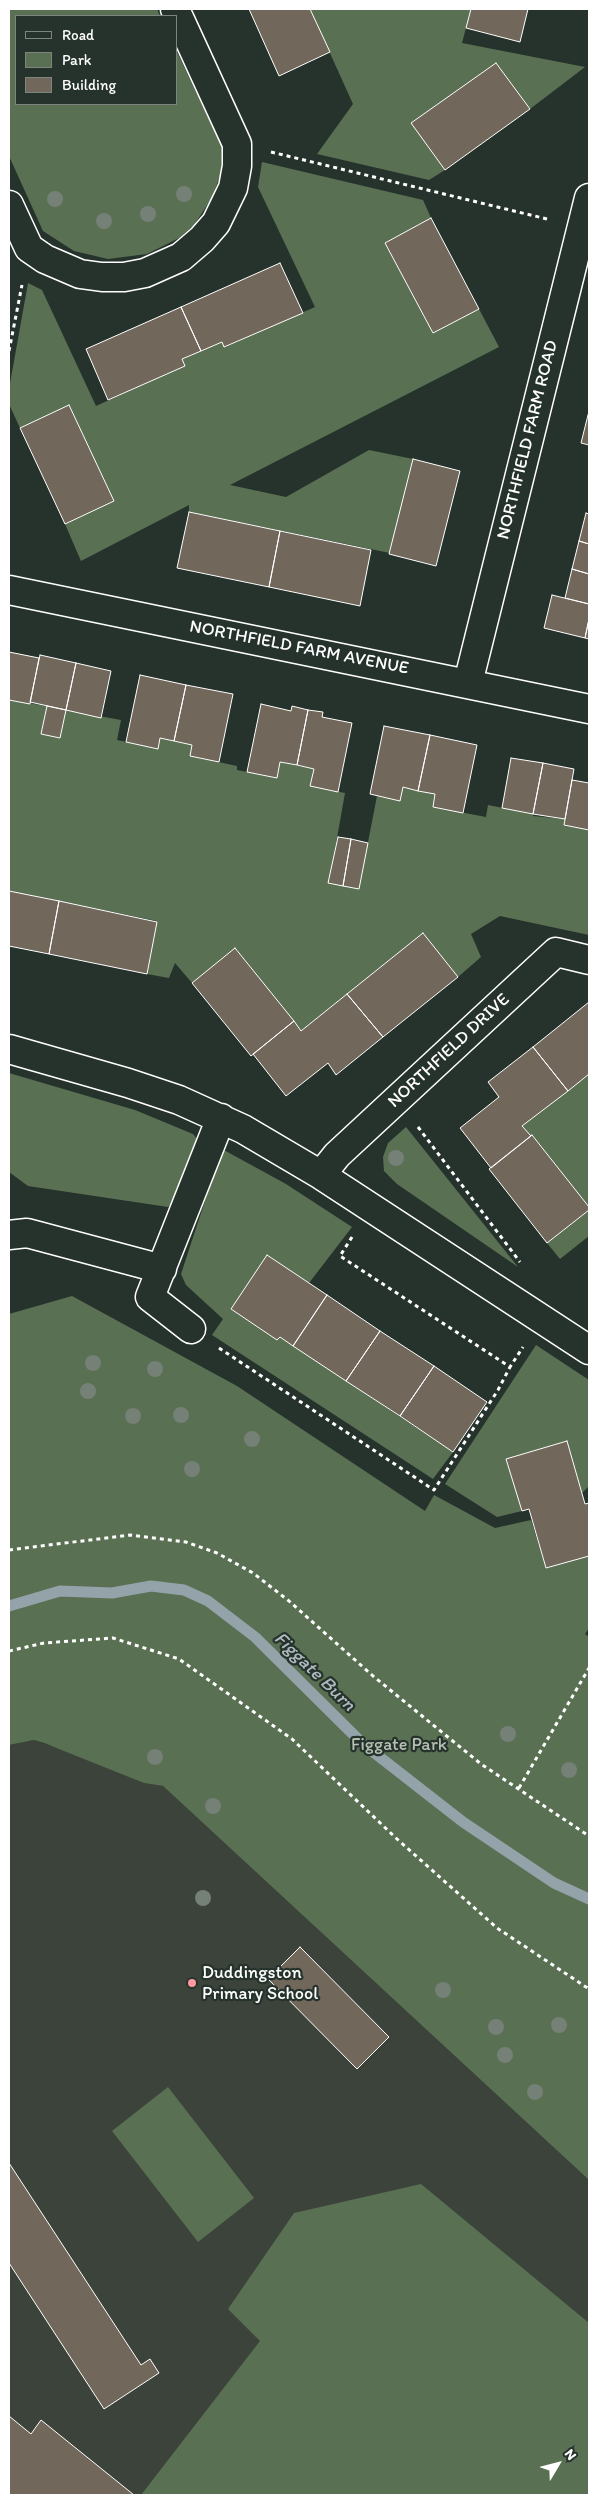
<!DOCTYPE html>
<style>
body{margin:0}
#map{position:relative;width:598px;height:2504px;overflow:hidden;background:#26332d;font-family:Itim,sans-serif}
canvas{display:block}
.frame{position:absolute;inset:0;border:10px solid #fff;pointer-events:none}
.legend{position:absolute;left:15px;top:15px;width:162px;height:90px;box-sizing:border-box;background:#26332d;border:1px solid #7d8581;margin:0;padding:6px 9px;list-style:none;font-size:15px;color:#fff}
.legend li{display:flex;align-items:center;gap:10px;height:25px}
.legend b{width:25px;border:1px solid #7d8581}
.north{position:absolute;left:533px;top:2439px;width:50px;height:50px;-webkit-text-stroke:4px #26332d;paint-order:stroke;rotate:53deg;font-size:14px;font-weight:700;line-height:20px;text-align:center;color:#fff}
.north::after{content:'';display:block;margin:auto;width:18px;height:22px;background:#fff;clip-path:polygon(50% 0,100% 100%,50% 72%,0 100%)}
</style>
<div id="map">
<canvas width="598" height="2504"></canvas>
<div class="frame"></div>
<ul class="legend">
<li><b style="height:6px;background:#26332d"></b>Road</li>
<li><b style="height:14px;background:#5a7053"></b>Park</li>
<li><b style="height:14px;background:#71675a"></b>Building</li>
</ul>
<div class="north">N</div>
</div>
<script>
const g = document.querySelector('canvas').getContext('2d');
g.lineJoin = 'round';
function fillPath(path, color) { g.fillStyle = color; g.fill(path, 'evenodd'); }
const poly = rows => new Path2D(rows.map(r => 'M' + r).join(''));
function strokePath(path, color, width, dash) { g.strokeStyle = color; g.lineWidth = width; g.lineCap = dash ? 'butt' : 'round'; g.setLineDash(dash || []); g.stroke(path); }
function drawText(font, color, halo, rows, align = 'center') {
  g.font = font + ' Itim,sans-serif'; g.lineWidth = 4.5; g.setLineDash([]); g.textBaseline = 'middle'; g.strokeStyle = halo; g.fillStyle = color; for (const [text, x, y, turn = 0] of rows) {
    g.save(); g.translate(x, y); g.rotate((+turn || 0) * Math.PI / 180); g.textAlign = isNaN(turn) ? turn : align; if (halo) g.strokeText(text, 0, 0); g.fillText(text, 0, 0); g.restore();
  }
}
const built = poly([
 [34,1740,91,1760,144,1783,163,1786,589,2180,589,2431,538,2495,9,2495,9,1745]
]);
const green = poly([
 [9,9,157,9,160,16,16,16,16,104,176,104,176,50,223,149,221,173,212,198,194,225,179,238,147,254,108,259,74,251,43,231,9,156],
 [310,9,471,9,462,43,585,67,530,109,496,63,412,123,445,170,429,180,317,154,353,104],
 [262,162,423,200,431,218,385,243,433,333,479,309,499,347,230,485,286,497,369,450,413,459,390,553,189,512,189,505,81,561,65,524,114,501,69,405,20,428,9,404,9,389,28,283,42,290,96,406,184,366,182,359,222,342,225,347,315,307,258,187],
 [9,700,47,706,41,734,60,738,66,710,121,720,117,740,158,749,160,738,192,745,190,756,237,766,237,770,277,778,280,762,314,769,310,786,345,793,329,883,359,888,377,796,400,800,403,787,435,794,433,807,486,817,488,805,533,814,533,816,565,819,564,825,589,830,589,935,500,916,471,934,481,957,458,977,423,933,301,1031,236,949,192,983,175,963,169,978,147,974,157,921,9,891],
 [9,1073,135,1110,193,1134,197,1139,179,1197,168,1207,28,1186,9,1172],
 [589,1074,589,1207,532,1135,531,1136,522,1126],
 [406,1127,518,1267,397,1184,384,1171,383,1157,388,1143],
 [222,1149,286,1184,352,1227,309,1283,267,1255,231,1309,277,1340,280,1337,453,1452,433,1479,212,1335,223,1319,186,1285,181,1274],
 [589,1210,589,1236,560,1259,547,1243],
 [72,1296,237,1386,425,1511,434,1495,495,1528,531,1520,546,1568,589,1556,589,1628,585,1634,589,1637,589,2180,163,1786,144,1783,44,1743,34,1740,9,1745,9,1314],
 [536,1345,589,1380,589,1486,582,1493,567,1441,507,1459,522,1511,497,1517,445,1484],
 [168,2087,254,2198,198,2242,112,2131],
 [421,2184,589,2323,589,2495,141,2495,260,2341,228,2309,294,2213]
]);
const stream = poly([
 [9,1606,60,1591,112,1593,151,1586,184,1590,208,1601,255,1637,363,1744,463,1822,554,1883,589,1899]
]);
const building = poly([
 [249,9,310,9,330,52,279,76,249,9],
 [471,9,528,9,520,42,466,28,471,9],
 [496,63,530,109,445,170,411,123,496,63],
 [431,218,479,309,433,333,385,243,431,218],
 [280,263,303,313,224,347,222,342,201,351,181,307,280,263],
 [181,307,201,351,182,359,185,366,108,400,86,349,181,307],
 [69,405,114,501,65,524,20,428,69,405],
 [588,415,589,416,589,445,581,443,588,415],
 [413,459,460,471,436,566,389,554,413,459],
 [189,512,280,531,269,587,177,568,189,512],
 [586,513,589,514,589,544,579,541,586,513],
 [280,531,371,550,360,606,269,587,280,531],
 [579,541,589,544,589,574,572,569,579,541],
 [572,569,589,574,589,604,565,598,572,569],
 [552,595,589,604,589,619,585,638,544,628,552,595],
 [589,619,589,639,585,638,589,619],
 [9,652,39,658,30,704,9,700,9,652],
 [40,655,76,663,66,710,30,702,40,655],
 [76,663,111,671,101,718,66,710,76,663],
 [140,675,186,685,174,741,160,738,158,749,126,742,140,675],
 [186,685,233,694,219,762,190,756,192,745,174,741,186,685],
 [261,704,291,711,292,706,308,710,297,765,280,762,277,778,247,772,261,704],
 [47,706,66,710,60,738,41,734,47,706],
 [308,710,323,712,322,717,352,723,338,792,310,786,314,769,297,765,308,710],
 [384,726,430,735,418,791,403,787,400,801,370,794,384,726],
 [430,735,477,745,463,813,433,807,435,794,418,791,430,735],
 [511,758,543,763,533,814,502,808,511,758],
 [543,763,574,769,565,819,533,814,543,763],
 [572,780,589,783,589,830,564,825,572,780],
 [338,837,351,839,343,886,328,883,338,837],
 [351,839,368,843,359,889,343,886,351,839],
 [9,891,59,901,49,954,9,946,9,891],
 [59,901,157,922,147,974,49,954,59,901],
 [423,933,458,977,383,1037,347,994,423,933],
 [235,948,294,1021,251,1056,192,983,235,948],
 [347,994,383,1037,336,1075,328,1063,286,1096,253,1054,294,1021,301,1031,347,994],
 [589,1002,589,1074,568,1091,533,1047,589,1002],
 [533,1047,568,1091,522,1126,531,1136,491,1168,460,1128,499,1097,488,1082,533,1047],
 [532,1135,589,1207,589,1210,547,1243,489,1169,532,1135],
 [267,1255,327,1295,293,1346,280,1337,277,1340,231,1309,267,1255],
 [327,1295,380,1331,346,1381,293,1346,327,1295],
 [380,1331,434,1366,400,1416,346,1381,380,1331],
 [434,1366,487,1402,453,1452,400,1416,434,1366],
 [567,1441,585,1504,589,1503,589,1556,546,1568,529,1509,522,1511,506,1459,567,1441],
 [300,1947,389,2037,357,2069,268,1979,300,1947],
 [9,2163,141,2365,150,2359,159,2373,104,2409,9,2263,9,2163],
 [9,2416,31,2434,41,2420,134,2495,9,2495,9,2416]
]);
const path = poly([
 [271,152,547,219],
 [9,351,22,285],
 [418,1127,520,1262],
 [352,1237,340,1256,510,1367,523,1347],
 [219,1348,434,1490,498,1390,510,1367],
 [9,1550,130,1535,186,1542,217,1553,253,1573,289,1601,373,1676,481,1764,589,1836],
 [9,1651,44,1643,113,1638,179,1659,292,1739,397,1839,497,1928,589,1989],
 [519,1788,589,1668]
]);
const minor = poly([
 [9,205,29,248,45,259,80,274,102,277,124,277,145,273,181,257,202,239,216,223,233,188,237,166,237,144,175,9],
 [9,590,589,709],
 [468,683,589,198],
 [9,1049,128,1083,179,1100,243,1129,321,1175,589,1350],
 [321,1175,337,1155,556,952,589,960],
 [9,1235,27,1233,162,1269],
 [191,1329,150,1297,221,1118]
]);
const trees = [
 [184,194],
 [55,199],
 [148,214],
 [104,221],
 [396,1158],
 [93,1363],
 [155,1369],
 [88,1391],
 [181,1415],
 [133,1416],
 [252,1439],
 [192,1469],
 [508,1734],
 [155,1757],
 [569,1770],
 [213,1806],
 [203,1898],
 [443,1990],
 [559,2025],
 [496,2027],
 [505,2055],
 [535,2092]
];
const markers = [
 [192,1983,5,"#ff9aa2"]
];
const streetNames = [
 ["NORTHFIELD FARM ROAD",528,440,-76],
 ["NORTHFIELD FARM AVENUE",299,648,11],
 ["NORTHFIELD DRIVE",449,1051,-43]
];
const parkNames = [
 ["Figgate Park",399,1745]
];
const poiNames = [
 ["Duddingston",202,1973],
 ["Primary School",202,1994]
];
const waterNames = [
 ["Figgate Burn",314,1672,44]
];
fillPath(built, '#3c433a');
fillPath(green, '#5a7053');
strokePath(stream, '#94a3aa', 11);
fillPath(building, '#71675a');
strokePath(building, '#fff', 1);
strokePath(minor, '#fff', 31);
strokePath(path, '#fff', 3, [4, 4]);
strokePath(minor, '#26332d', 28);
g.fillStyle = '#758076';
for (const [x, y] of trees) { g.beginPath(); g.arc(x, y, 8, 0, 2 * Math.PI); g.fill(); }
for (const [x, y, r, color] of markers) { const dot = new Path2D(); dot.arc(x, y, r, 0, 2 * Math.PI); g.fillStyle = color; g.fill(dot); strokePath(dot, '#26332d', 2); }
drawText('18px', '#fff', '#26332d', streetNames);
drawText('18px', '#b5bfb2', '#26332d', parkNames);
drawText('18px', '#fff', '#26332d', poiNames, 'left');
drawText('italic 19px', '#aebabf', '#26332d', waterNames);
</script>
